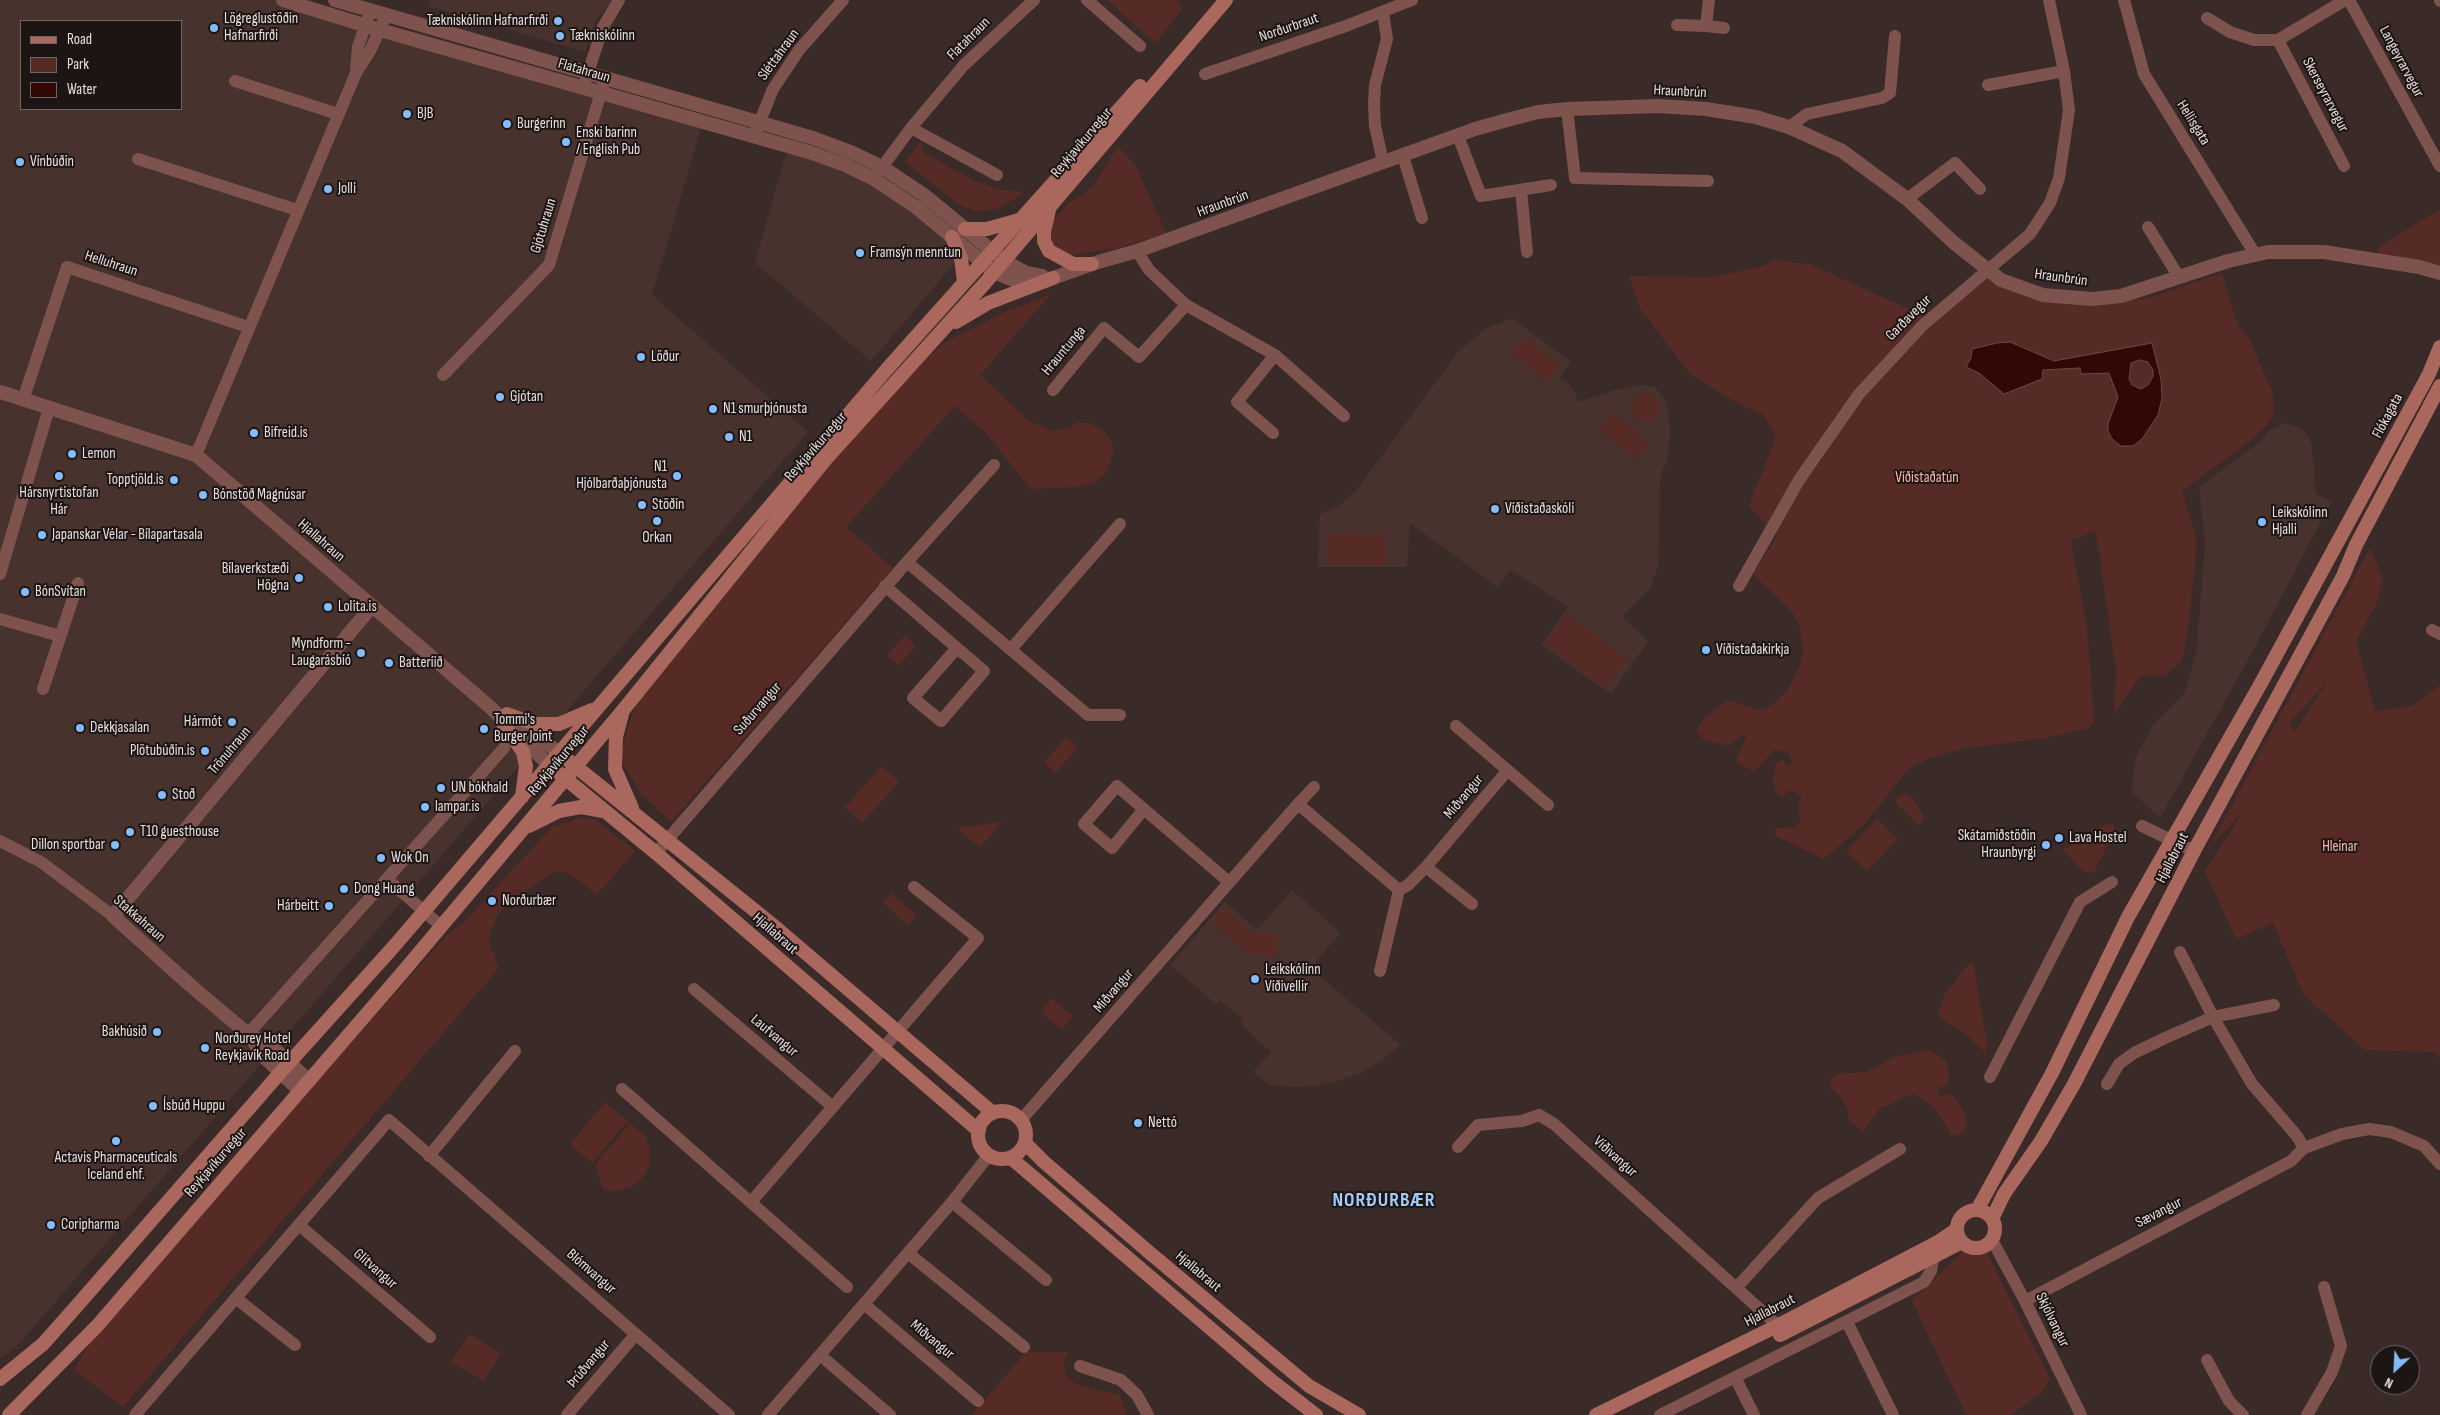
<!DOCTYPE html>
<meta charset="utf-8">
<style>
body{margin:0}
#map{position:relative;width:2440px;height:1415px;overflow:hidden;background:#3a2a28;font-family:"Sofia Sans Condensed",sans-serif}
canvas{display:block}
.legend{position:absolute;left:20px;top:20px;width:162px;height:90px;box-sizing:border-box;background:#1c1514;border:1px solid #6e6665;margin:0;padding:6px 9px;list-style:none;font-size:15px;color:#eadfde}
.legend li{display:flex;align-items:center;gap:10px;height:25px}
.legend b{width:25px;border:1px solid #6e6665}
.north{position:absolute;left:2370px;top:1345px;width:50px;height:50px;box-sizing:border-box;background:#1c1514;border:1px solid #6e6665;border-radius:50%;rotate:205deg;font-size:14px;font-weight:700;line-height:20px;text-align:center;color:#eadfde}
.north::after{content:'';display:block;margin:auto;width:18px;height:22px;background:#84bcfb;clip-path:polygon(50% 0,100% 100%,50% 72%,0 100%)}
</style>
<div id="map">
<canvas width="2440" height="1415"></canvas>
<ul class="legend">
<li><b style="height:6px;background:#aa675d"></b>Road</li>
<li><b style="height:14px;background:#572b25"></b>Park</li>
<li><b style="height:14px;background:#320705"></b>Water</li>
</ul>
<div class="north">N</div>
</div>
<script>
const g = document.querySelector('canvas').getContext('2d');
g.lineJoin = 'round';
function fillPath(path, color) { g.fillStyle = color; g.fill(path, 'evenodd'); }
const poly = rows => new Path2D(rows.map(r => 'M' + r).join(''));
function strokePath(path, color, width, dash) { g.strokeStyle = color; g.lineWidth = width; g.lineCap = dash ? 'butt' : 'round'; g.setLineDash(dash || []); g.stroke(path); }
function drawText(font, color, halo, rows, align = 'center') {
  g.font = font + ' "Sofia Sans Condensed",sans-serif'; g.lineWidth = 4; g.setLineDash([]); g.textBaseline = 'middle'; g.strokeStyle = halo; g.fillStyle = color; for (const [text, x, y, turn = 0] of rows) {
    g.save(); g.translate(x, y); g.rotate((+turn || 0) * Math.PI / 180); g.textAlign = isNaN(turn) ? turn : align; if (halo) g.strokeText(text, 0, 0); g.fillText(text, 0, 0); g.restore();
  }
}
const built = poly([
 [0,0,291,0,591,81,705,115,652,295,808,432,19,1344,0,1359],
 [21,21,181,21,181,109,21,109],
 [430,0,613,0,596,20,585,52,429,6],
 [790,139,842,157,883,176,922,202,972,243,871,361,755,263],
 [1512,318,1571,362,1560,378,1571,386,1579,402,1618,389,1643,385,1655,387,1665,400,1668,409,1671,432,1667,463,1661,473,1660,486,1659,563,1650,589,1622,617,1648,641,1611,694,1541,645,1568,607,1511,570,1497,587,1410,523,1407,567,1318,567,1320,514,1340,505,1355,492,1458,352,1485,329],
 [2286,423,2299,427,2309,437,2312,445,2316,494,2332,501,2248,660,2160,818,2132,792,2135,759,2152,726,2184,694,2196,654,2205,543,2199,487,2261,441,2269,430],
 [1292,890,1341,933,1310,968,1401,1045,1382,1060,1362,1072,1340,1080,1316,1086,1293,1087,1269,1085,1253,1072,1271,1052,1241,1025,1244,1020,1220,1000,1216,1004,1170,965,1225,902,1257,930]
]);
const green = poly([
 [1107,0,1176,0,1183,8,1155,43],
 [921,140,924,153,973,180,997,189,1019,191,1023,194,997,209,975,211,958,204,905,162],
 [1118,146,1137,168,1166,234,1112,249,1069,255,1055,248,1051,242,1051,224,1068,203,1083,195,1095,184],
 [2440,209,2440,269,2378,255,2379,247],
 [1774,260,1810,264,1935,321,1983,276,1999,286,2122,302,2149,298,2222,273,2238,326,2249,338,2273,394,2273,416,2259,434,2182,491,2197,541,2188,631,2182,661,2164,676,2150,675,2139,678,2114,715,2116,670,2096,531,2071,540,2087,629,2094,719,2090,728,2045,738,1961,749,1931,758,1909,768,1863,826,1823,859,1774,835,1776,828,1796,827,1802,817,1798,813,1799,803,1802,797,1790,790,1782,797,1776,793,1773,780,1776,764,1782,760,1790,767,1792,761,1787,752,1774,750,1754,772,1736,761,1746,737,1743,735,1728,746,1704,740,1696,731,1706,716,1729,700,1759,710,1763,710,1777,701,1789,688,1801,663,1803,646,1800,627,1793,613,1753,574,1777,536,1749,506,1776,437,1763,414,1737,403,1689,373,1639,307,1629,276,1713,277,1764,266],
 [1051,294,980,375,1029,421,1053,431,1068,428,1078,422,1089,423,1101,429,1108,435,1114,449,1107,471,1094,483,1073,487,1031,489,986,433,955,406,846,527,893,568,671,822,641,794,624,765,622,751,628,725,641,695,785,514,912,369,947,341,1005,312],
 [1525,337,1560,365,1547,382,1511,354],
 '1632 407a14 14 0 1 1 28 0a14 14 0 1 1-28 0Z',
 [1612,412,1650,443,1637,459,1599,429],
 [1329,533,1387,534,1386,565,1328,564],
 [2370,548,2383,579,2377,602,2356,642,2375,711,2412,706,2440,685,2440,1057,2434,1052,2365,1050,2304,995,2273,923,2236,939,2205,871,2243,812,2209,848],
 [2329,679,2295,732,2290,723],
 [1566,614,1627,659,1605,688,1545,643],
 [905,635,916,645,899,666,887,656],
 [1066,737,1078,747,1056,773,1044,763],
 [882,766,899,782,862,823,845,807],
 [1903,794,1909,795,1918,805,1924,817,1920,825,1917,824,1896,803,1898,797],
 [585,817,597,821,635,851,597,895,574,877,563,872,554,872,510,901,499,913,490,931,489,942,499,968,123,1407,74,1370,89,1344,215,1196,447,935,464,922,552,827],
 [1877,819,1898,839,1867,871,1846,851],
 [1002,822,980,848,957,828],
 [2113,824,2115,830,2094,872,2091,873,2082,870,2063,850,2105,825],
 [891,893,916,915,908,925,883,903],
 [1224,907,1252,932,1278,934,1276,957,1248,954,1212,922],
 [1973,962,1987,1042,1986,1056,1982,1049,1964,1033,1943,1020,1938,1013,1945,994,1964,969],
 [1052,998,1073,1016,1062,1030,1041,1012],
 [1929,1050,1946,1060,1949,1071,1948,1086,1939,1087,1937,1093,1942,1096,1949,1094,1955,1097,1964,1112,1967,1125,1962,1133,1951,1136,1948,1129,1933,1107,1914,1094,1880,1108,1863,1132,1849,1120,1847,1108,1840,1096,1831,1089,1830,1079,1837,1074,1865,1072,1895,1057],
 [605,1102,628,1121,592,1163,570,1144],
 [630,1123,645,1136,650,1151,649,1166,642,1178,631,1187,617,1191,603,1190,595,1165],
 [1963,1252,1987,1252,2050,1379,2042,1393,2010,1415,1966,1415,1912,1301],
 [469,1334,501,1353,484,1381,451,1362],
 [1026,1352,1069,1352,1064,1360,1066,1376,1077,1385,1120,1395,1127,1415,972,1415]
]);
const water = poly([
 [2010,342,2054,361,2152,343,2161,379,2162,398,2158,415,2142,439,2133,446,2121,446,2112,439,2108,431,2108,424,2118,397,2109,373,2081,374,2080,368,2043,370,2042,379,2004,394,1979,373,1966,367,1971,358,1972,349,1997,343,2010,342],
 [2139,360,2148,362,2153,370,2153,376,2148,385,2141,389,2132,385,2129,379,2131,363,2139,360]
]);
const minor = poly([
 [1087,0,1140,46],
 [2124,0,2144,74,2255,254],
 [2349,0,2440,166],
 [2440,0,2440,1],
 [2207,18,2230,32,2254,40,2278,40,2345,0],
 [1677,25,1706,26,1709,0],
 [1706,26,1724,28],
 [2278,40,2344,166],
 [356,70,358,47,370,12],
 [1205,74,1346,26,1412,0],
 [235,81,338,114],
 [1988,85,2064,71],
 [583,88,603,27,619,0],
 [1567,109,1575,178,1708,181],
 [1789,127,1807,114,1882,98,1890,93,1895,36],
 [911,128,997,175],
 [754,136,773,89,799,50,843,0],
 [1458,136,1481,196,1551,185],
 [1403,156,1422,218],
 [138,159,297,210],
 [1383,162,1375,126,1374,104,1375,85,1387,39,1383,12],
 [877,174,911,128,964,65,1034,0],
 [1521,190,1527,252],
 [1907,199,1955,163,1980,189],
 [2148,227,2179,277],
 [1137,251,1149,270,1186,305,1275,355,1344,416],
 [443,375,549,265,605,79],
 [1053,390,1104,328,1139,357,1186,305],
 [23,400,67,267,248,327],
 [1273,433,1237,402,1275,355],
 [196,455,356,73,370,51,386,16],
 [907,562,994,465],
 [0,574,49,408],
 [885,586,957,648,913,698,941,721,984,671,957,648],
 [1739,586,1799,480,1859,394,1923,325,2030,234,2050,203,2059,178,2069,110,2064,71,2049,0],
 [0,619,60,636],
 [2432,630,2440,634],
 [1011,649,1120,524],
 [43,689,78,583],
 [1456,726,1548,805],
 [1298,804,1314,787],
 [1144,809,1112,848,1084,824,1117,786,1229,882],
 [2142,826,2194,851],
 [0,841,41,862,113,916],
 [656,853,907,562,1088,715,1120,715],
 [1426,867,1472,904],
 [388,880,441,926],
 [2180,952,2213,1017,2252,1084,2297,1136,2304,1148],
 [1380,971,1399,890],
 [694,989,833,1107],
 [248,1034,504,748],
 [1990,1077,2080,902,2112,882],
 [2107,1084,2119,1064,2134,1053,2165,1038,2213,1017,2274,1005],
 [622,1089,847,1287],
 [1021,1120,1298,804,1399,890,1408,885,1426,867,1507,771],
 [1458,1147,1478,1125,1522,1121,1539,1115,1554,1124,1785,1332],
 [429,1156,515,1051],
 [751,1202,978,938,914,887],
 [952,1202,1046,1280],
 [299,1225,430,1337],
 [1992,1240,2025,1301,2081,1415],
 [908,1253,1024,1347],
 [1737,1287,1818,1198,1900,1149],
 [237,1299,295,1345],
 [2025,1301,2291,1161,2304,1148,2342,1134,2369,1129,2391,1132,2424,1146,2440,1164],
 [864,1304,978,1401],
 [1847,1322,1893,1415],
 [820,1355,890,1415],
 [2207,1360,2229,1401,2243,1415],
 [1080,1366,1121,1380,1137,1395,1148,1415],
 [1735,1377,1754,1415],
 [135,1415,389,1120,729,1415],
 [567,1415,636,1334],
 [768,1415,952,1202,989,1155],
 [1660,1415,1924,1282,1931,1271,1933,1258],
 [2307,1415,2332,1372,2341,1346,2324,1287]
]);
const tertiary = poly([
 [283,0,380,30,809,152,845,165,874,179,916,207,994,272,1016,281,1028,283,1053,278,1098,262,1137,251,1475,129,1507,120,1538,112,1567,109,1658,106,1706,109,1756,117,1789,127,1842,151,1907,199,1953,242,2001,280,2043,295,2092,299,2121,296,2228,261,2268,252,2324,252,2419,267,2440,273],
 [335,0,813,138,853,153,882,167,924,195,1004,261,1026,273,1042,276],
 [0,392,196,455,490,707,549,765],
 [517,720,559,753],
 [249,1034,262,1055,300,1091],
 [309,1081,270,1045,248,1034,190,985,113,916,372,606]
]);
const secondary = poly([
 [1049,210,1044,232,1044,241,1049,251,1073,264,1092,264],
 [965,229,987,229,1019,220],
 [952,237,961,258,964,282],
 [956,322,988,303,1053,278],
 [507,714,535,724,559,724,592,710],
 [622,714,616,737,615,769,632,808],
 [502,722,523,752,526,766,522,797],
 [569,761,774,926,993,1113],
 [549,765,656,853,979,1131],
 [529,826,559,811,581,807,603,811],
 '978 1135a24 24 0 1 1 48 0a24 24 0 1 1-48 0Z',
 [1025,1143,1044,1162,1150,1253,1309,1386,1359,1415],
 [1011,1158,1272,1381,1316,1415],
 '1957 1229a19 19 0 1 1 38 0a19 19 0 1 1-38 0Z',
 [1977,1210,2052,1073,2128,917,2260,685,2429,374,2440,347],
 [1992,1219,2004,1194,2041,1141,2074,1084,2194,851,2343,576,2356,545,2440,386],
 [1780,1335,1962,1242],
 [0,1379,43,1344,75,1308,280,1073,396,944,887,369,1140,86],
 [9,1415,97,1326,402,973,624,709,825,460,985,283,1226,0],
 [1596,1415,1779,1325,1938,1242,1957,1229]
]);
const markers = [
 [558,21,5,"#84bcfb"],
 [214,28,5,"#84bcfb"],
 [560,36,5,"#84bcfb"],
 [407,114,5,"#84bcfb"],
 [507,124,5,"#84bcfb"],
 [566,142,5,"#84bcfb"],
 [20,162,5,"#84bcfb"],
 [328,189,5,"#84bcfb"],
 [860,253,5,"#84bcfb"],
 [641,357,5,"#84bcfb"],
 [500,397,5,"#84bcfb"],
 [713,409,5,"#84bcfb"],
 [254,433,5,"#84bcfb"],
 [729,437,5,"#84bcfb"],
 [72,454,5,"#84bcfb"],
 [59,476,5,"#84bcfb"],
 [677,476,5,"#84bcfb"],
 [174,480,5,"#84bcfb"],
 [203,495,5,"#84bcfb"],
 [642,505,5,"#84bcfb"],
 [1495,509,5,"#84bcfb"],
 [657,521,5,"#84bcfb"],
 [2262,522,5,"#84bcfb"],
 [42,535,5,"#84bcfb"],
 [299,578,5,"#84bcfb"],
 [25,592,5,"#84bcfb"],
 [328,607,5,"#84bcfb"],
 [1706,650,5,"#84bcfb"],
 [361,653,5,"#84bcfb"],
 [389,663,5,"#84bcfb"],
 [232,722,5,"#84bcfb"],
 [80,728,5,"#84bcfb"],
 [484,729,5,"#84bcfb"],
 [205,751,5,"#84bcfb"],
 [441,788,5,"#84bcfb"],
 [162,795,5,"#84bcfb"],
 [425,807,5,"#84bcfb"],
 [130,832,5,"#84bcfb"],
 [2059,838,5,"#84bcfb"],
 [115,845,5,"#84bcfb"],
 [2046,845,5,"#84bcfb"],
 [381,858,5,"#84bcfb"],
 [344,889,5,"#84bcfb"],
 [492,901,5,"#84bcfb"],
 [329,906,5,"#84bcfb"],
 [1255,979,5,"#84bcfb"],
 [157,1032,5,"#84bcfb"],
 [205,1048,5,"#84bcfb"],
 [153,1106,5,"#84bcfb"],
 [1138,1123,5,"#84bcfb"],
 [116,1141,5,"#84bcfb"],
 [51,1225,5,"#84bcfb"]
];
const poiNames = [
 ["Lögreglustöðin",224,19],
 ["Hafnarfirði",224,36],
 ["Tækniskólinn Hafnarfirði",548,21,"right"],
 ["Tækniskólinn",570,36],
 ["BJB",417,114],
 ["Burgerinn",517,124],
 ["Enski barinn",576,133],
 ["/ English Pub",576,150],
 ["Vínbúðin",30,162],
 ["Jolli",338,189],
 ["Framsýn menntun",870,253],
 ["Löður",651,357],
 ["Gjótan",510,397],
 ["N1 smurþjónusta",723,409],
 ["Bifreid.is",264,433],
 ["N1",739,437],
 ["Lemon",82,454],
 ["N1",667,467,"right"],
 ["Hjólbarðaþjónusta",667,484,"right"],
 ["Topptjöld.is",164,480,"right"],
 ["Hársnyrtistofan",59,493,"center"],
 ["Hár",59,510,"center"],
 ["Bónstöð Magnúsar",213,495],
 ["Stöðin",652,505],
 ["Víðistaðaskóli",1505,509],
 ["Leikskólinn",2272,513],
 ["Hjalli",2272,530],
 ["Japanskar Vélar - Bílapartasala",52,535],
 ["Orkan",657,538,"center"],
 ["Bílaverkstæði",289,569,"right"],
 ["Högna",289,586,"right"],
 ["BónSvítan",35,592],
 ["Lolita.is",338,607],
 ["Myndform -",351,644,"right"],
 ["Laugarásbíó",351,661,"right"],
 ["Víðistaðakirkja",1716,650],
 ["Batteríið",399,663],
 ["Tommi's",494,720],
 ["Burger Joint",494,737],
 ["Hármót",222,722,"right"],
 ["Dekkjasalan",90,728],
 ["Plötubúðin.is",195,751,"right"],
 ["UN bókhald",451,788],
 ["Stoð",172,795],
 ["lampar.is",435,807],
 ["T10 guesthouse",140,832],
 ["Skátamiðstöðin",2036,836,"right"],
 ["Hraunbyrgi",2036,853,"right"],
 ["Lava Hostel",2069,838],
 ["Dillon sportbar",105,845,"right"],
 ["Wok On",391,858],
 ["Dong Huang",354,889],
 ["Norðurbær",502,901],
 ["Hárbeitt",319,906,"right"],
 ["Leikskólinn",1265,970],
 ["Víðivellir",1265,987],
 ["Bakhúsið",147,1032,"right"],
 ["Norðurey Hotel",215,1039],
 ["Reykjavík Road",215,1056],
 ["Ísbúð Huppu",163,1106],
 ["Nettó",1148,1123],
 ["Actavis Pharmaceuticals",116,1158,"center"],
 ["Iceland ehf.",116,1175,"center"],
 ["Coripharma",61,1225]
];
const streetNames = [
 ["Norðurbraut",1289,28,-19],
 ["Flatahraun",969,39,-45],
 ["Sléttahraun",779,55,-54],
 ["Langeyrarvegur",2401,62,62],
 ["Flatahraun",584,71,16],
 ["Hraunbrún",1680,92,3],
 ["Skerseyrarvegur",2325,95,62],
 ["Hellisgata",2193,123,58],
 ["Reykjavíkurvegur",1082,143,-50],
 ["Hraunbrún",1223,204,-20],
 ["Gjótuhraun",544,226,-73],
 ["Helluhraun",111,264,18],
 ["Hraunbrún",2061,278,8],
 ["Garðavegur",1909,318,-45],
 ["Hrauntunga",1064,351,-50],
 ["Flókagata",2388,416,-62],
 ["Reykjavíkurvegur",816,447,-49],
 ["Hjallahraun",321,541,41],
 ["Suðurvangur",758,709,-49],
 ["Trönuhraun",230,751,-50],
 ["Reykjavíkurvegur",559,761,-50],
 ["Miðvangur",1464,797,-50],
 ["Hjallabraut",2173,858,-63],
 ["Stakkahraun",139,919,41],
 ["Hjallabraut",775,934,41],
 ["Miðvangur",1114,991,-49],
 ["Laufvangur",774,1036,40],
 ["Víðivangur",1615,1157,42],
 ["Reykjavíkurvegur",216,1163,-49],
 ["Sævangur",2159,1213,-27],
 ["Glitvangur",375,1269,41],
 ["Blómvangur",591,1272,41],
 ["Hjallabraut",1198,1272,40],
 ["Hjallabraut",1770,1311,-27],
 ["Skjólvangur",2052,1320,64],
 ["Miðvangur",932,1340,40],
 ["Þrúðvangur",589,1364,-50]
];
const parkNames = [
 ["Víðistaðatún",1927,478],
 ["Hleinar",2340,847]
];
const districtNames = [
 ["NORÐURBÆR",1384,1201]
];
fillPath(built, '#47322e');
fillPath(green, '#572b25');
fillPath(water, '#320705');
strokePath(water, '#694846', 1);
strokePath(minor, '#7e534d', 12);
strokePath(tertiary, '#7e534d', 14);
strokePath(secondary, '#aa675d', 14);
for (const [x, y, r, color] of markers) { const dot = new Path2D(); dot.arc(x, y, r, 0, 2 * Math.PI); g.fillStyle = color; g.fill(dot); strokePath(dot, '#1c1514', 2); }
drawText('15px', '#eadfde', '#1c1514', poiNames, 'left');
drawText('15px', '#eadfde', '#1c1514', streetNames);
drawText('15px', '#fdbab0', '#1c1514', parkNames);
g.letterSpacing = '1px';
drawText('bold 20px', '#a4cdfd', '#1c1514', districtNames);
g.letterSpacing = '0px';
</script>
